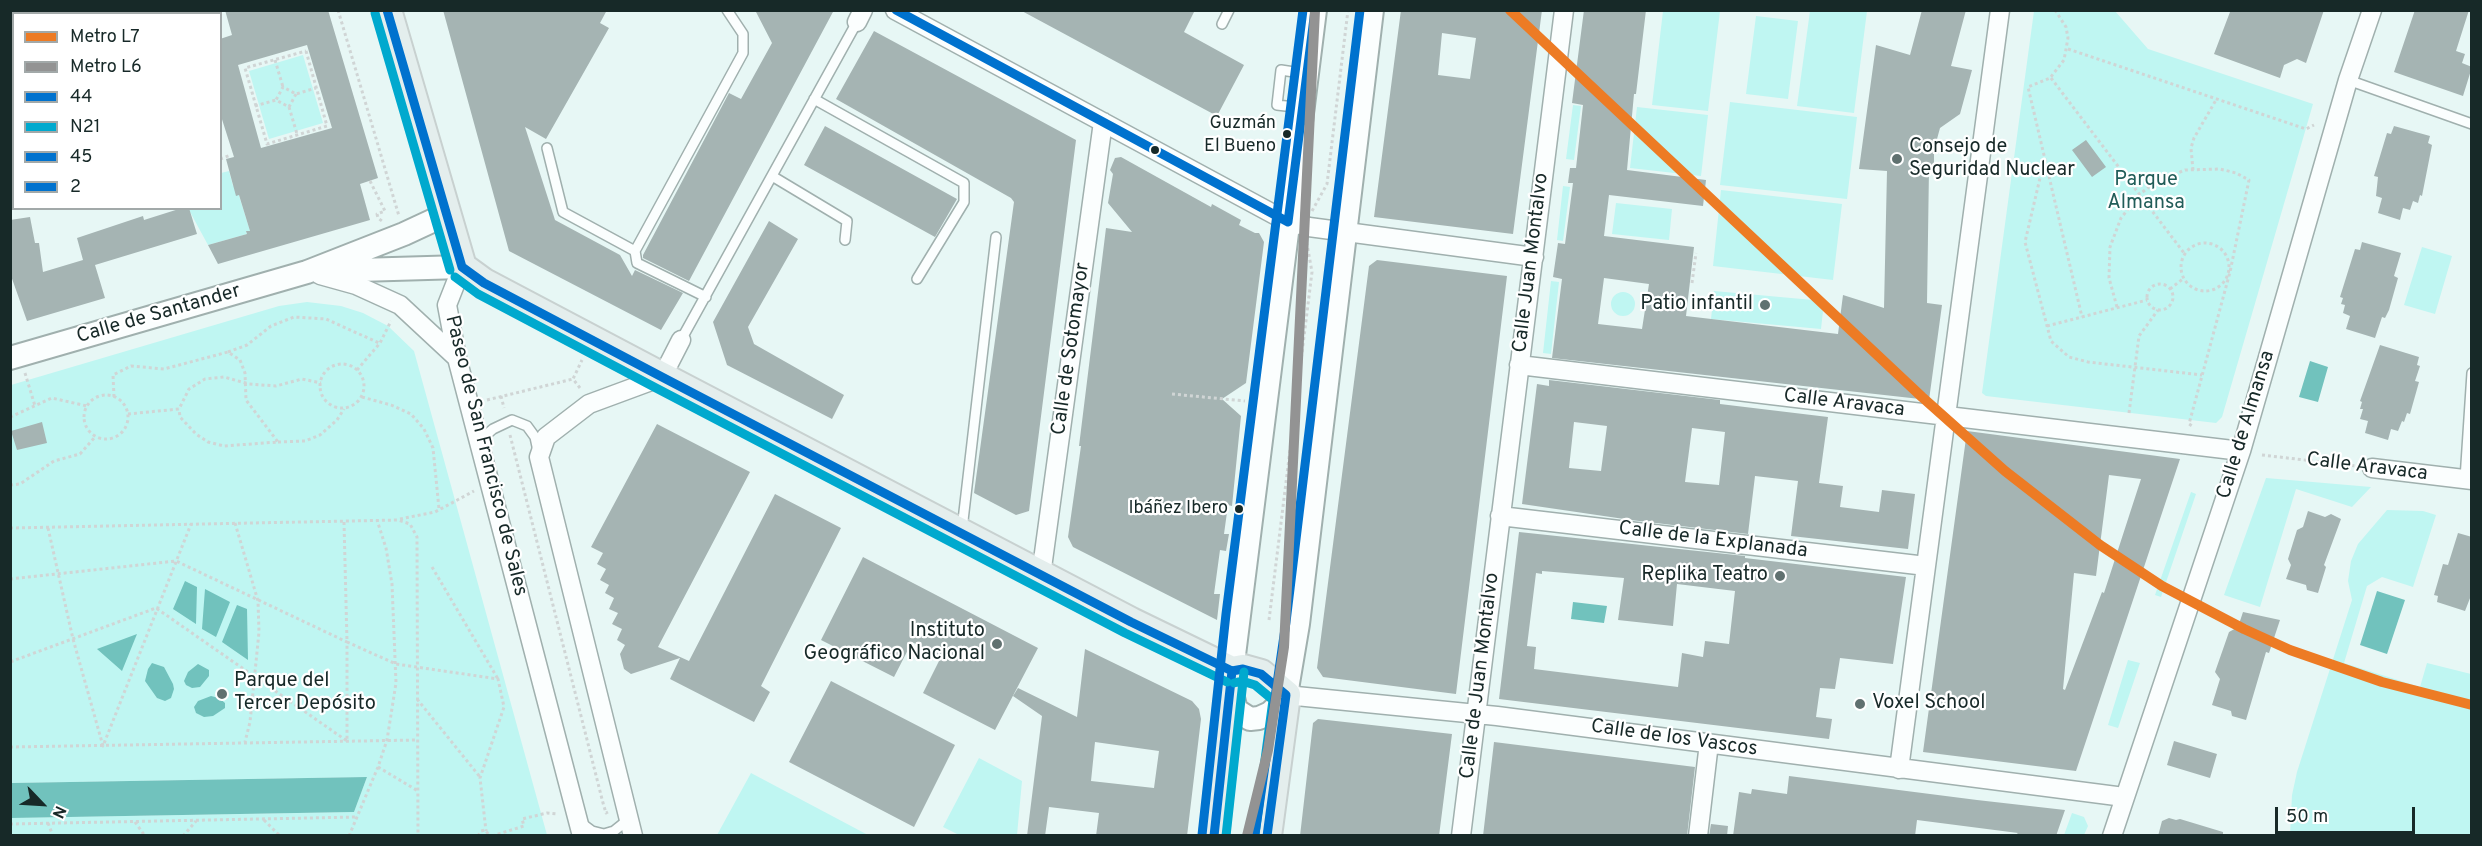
<!DOCTYPE html>
<meta charset="utf-8">
<style>
body{margin:0}
#map{position:relative;width:2482px;height:846px;overflow:hidden;background:#e7f7f5;font-family:Overpass,sans-serif}
canvas{display:block}
.frame{position:absolute;inset:0;border:12px solid #172928;pointer-events:none}
.legend{position:absolute;left:12px;top:12px;width:210px;height:198px;box-sizing:border-box;background:#fff;border:2px solid #a2a9a9;margin:0;padding:8px 10px;list-style:none;font-size:18px;color:#172928}
.legend li{display:flex;align-items:center;gap:12px;height:30px}
.legend b{width:30px;border:2px solid #a2a9a9}
.north{position:absolute;left:12px;top:774px;width:60px;height:60px;-webkit-text-stroke:4px #fff;paint-order:stroke;rotate:115deg;font-size:16px;font-weight:700;line-height:24px;text-align:center;color:#172928}
.north::after{content:'';display:block;margin:auto;width:21px;height:27px;background:#172928;clip-path:polygon(50% 0,100% 100%,50% 72%,0 100%)}
.scale{position:absolute;left:2275px;top:807px;width:140px;height:27px;box-sizing:border-box;border:3px solid #172928;border-top:0;padding-left:8px;font-size:18px;line-height:21px;white-space:nowrap;color:#172928;-webkit-text-stroke:4px #fff;paint-order:stroke}
</style>
<div id="map">
<canvas width="2482" height="846"></canvas>
<div class="frame"></div>
<ul class="legend">
<li><b style="height:8px;background:#ed7b24"></b>Metro L7</li>
<li><b style="height:8px;background:#939393"></b>Metro L6</li>
<li><b style="height:8px;background:#0072ce"></b>44</li>
<li><b style="height:8px;background:#00a9ce"></b>N21</li>
<li><b style="height:8px;background:#0072ce"></b>45</li>
<li><b style="height:8px;background:#0072ce"></b>2</li>
</ul>
<div class="north">N</div>
<div class="scale">50 m</div>
</div>
<script>
const g = document.querySelector('canvas').getContext('2d');
g.lineJoin = 'round';
function fillPath(path, color) { g.fillStyle = color; g.fill(path, 'evenodd'); }
const poly = rows => new Path2D(rows.map(r => 'M' + r).join(''));
function strokePath(path, color, width, dash) { g.strokeStyle = color; g.lineWidth = width; g.lineCap = dash ? 'butt' : 'round'; g.setLineDash(dash || []); g.stroke(path); }
function drawText(font, color, halo, rows, align = 'center') {
  g.font = font + ' Overpass,sans-serif'; g.lineWidth = 4.5; g.setLineDash([]); g.textBaseline = 'middle'; g.strokeStyle = halo; g.fillStyle = color; for (const [text, x, y, turn = 0] of rows) {
    g.save(); g.translate(x, y); g.rotate((+turn || 0) * Math.PI / 180); g.textAlign = isNaN(turn) ? turn : align; if (halo) g.strokeText(text, 0, 0); g.fillText(text, 0, 0); g.restore();
  }
}
const green = poly([
 [1663,11,1720,11,1708,111,1652,105],
 [1810,11,1867,11,1854,113,1797,106],
 [2034,11,2115,11,2148,49,2313,104,2222,417,2216,423,1986,396,1982,393],
 [1756,16,1798,21,1788,99,1746,94],
 [303,55,323,123,269,139,249,71],
 [1730,102,1857,117,1847,199,1720,185],
 [1573,105,1581,106,1574,160,1566,159],
 [1637,107,1708,115,1701,176,1630,168],
 [229,171,233,186,236,186,250,231,246,231,247,234,208,245,189,210,220,208,221,173],
 [1563,186,1570,187,1563,241,1557,240],
 [1721,190,1842,204,1833,280,1713,266],
 [1616,203,1672,209,1669,240,1612,234],
 [2422,247,2452,256,2435,314,2404,305],
 [1551,281,1559,282,1551,354,1543,353],
 [1714,291,1813,300,1823,311,1821,329,1711,319],
 '1611 304a12 12 0 1 1 24 0a12 12 0 1 1-24 0Z',
 [307,302,341,306,363,313,388,326,414,351,547,835,11,836,10,818,354,812,367,777,11,783,11,786,11,385,279,306],
 [2266,478,2371,487,2352,507,2296,489,2260,607,2224,595],
 [2191,492,2196,494,2161,597,2155,595],
 [2387,510,2423,511,2436,515,2413,587,2382,577,2367,586,2344,663,2420,687,2427,663,2471,674,2471,835,2290,835,2292,795,2297,772,2352,600,2348,581,2351,561,2358,544],
 [2128,660,2140,663,2118,728,2108,725],
 [979,758,1022,781,1017,835,959,835,943,827],
 [751,773,868,835,717,835],
 [2072,813,2084,817,2088,826,2084,835,2064,835]
]);
const water = poly([
 [2310,361,2328,367,2318,402,2299,397],
 [185,581,197,587,196,624,173,609],
 [205,589,230,602,216,637,202,629],
 [2377,591,2405,600,2387,654,2360,645],
 [1573,602,1607,606,1604,623,1571,619],
 [237,605,247,609,248,660,222,642],
 [137,634,122,671,97,649],
 [152,663,164,667,173,684,174,689,171,698,165,701,157,698,145,681,148,669],
 [198,664,209,670,209,676,200,687,192,688,186,685,184,681,188,672],
 [211,696,219,698,225,703,225,708,213,716,204,717,196,713,194,707,198,701],
 [367,777,354,812,11,818,11,783]
]);
const building = poly([
 [225,10,328,10,378,178,360,184,370,220,218,264,208,245,247,234,246,231,250,231,239,195,236,196,226,159,234,157,220,113,220,39,232,35],
 [307,45,332,128,261,148,238,65],
 [443,10,607,10,600,23,609,28,546,139,525,127,555,220,620,255,632,276,635,270,683,293,661,330,509,251],
 [755,10,834,10,689,281,643,258,643,255,729,93,741,99,772,43],
 [1020,10,1195,10,1184,32,1244,65,1217,116],
 [1401,10,1542,10,1513,234,1374,217],
 [1442,33,1476,38,1470,79,1438,75],
 [1584,10,1646,10,1636,94,1634,94,1627,170,1706,180,1703,206,1609,195,1604,236,1694,247,1686,316,1838,334,1843,295,1884,308,1887,171,1859,169,1876,45,1910,55,1922,10,1966,10,1951,66,1972,70,1960,114,1940,128,1934,150,1934,169,1929,168,1927,303,1942,305,1929,400,1552,358,1562,279,1553,277,1558,243,1565,244,1573,183,1568,183,1570,168,1576,168,1583,105,1572,103],
 [1604,278,1649,284,1642,329,1598,324],
 [2324,10,2306,63,2297,59,2284,65,2280,78,2214,54,2230,12],
 [2415,10,2469,10,2456,51,2465,54,2462,63,2472,67,2463,96,2394,72],
 [874,31,1076,140,1029,511,1016,515,974,493,1014,202,1011,198,836,99],
 [825,126,957,199,935,237,804,165],
 [2394,126,2430,136,2428,143,2432,145,2422,196,2420,195,2418,203,2413,201,2410,210,2403,208,2400,220,2378,213,2382,198,2376,196,2378,177,2374,176,2387,133,2391,134],
 [2086,140,2106,167,2092,177,2072,150],
 [1121,157,1211,207,1212,204,1241,220,1239,225,1255,233,1259,233,1264,242,1246,383,1222,399,1241,416,1232,506,1228,505,1224,534,1229,534,1226,551,1220,550,1214,594,1220,594,1217,620,1073,547,1068,537,1081,446,1079,446,1106,228,1132,232,1108,203,1113,174,1110,170,1115,158],
 [182,208,189,208,197,234,95,265,105,298,27,321,10,273,10,220,30,217,35,243,39,243,43,272,83,260,77,238,143,216,144,220],
 [769,221,798,239,748,327,754,344,844,395,832,419,727,365,713,322],
 [2362,242,2401,253,2394,276,2398,278,2389,310,2385,318,2382,317,2375,338,2346,329,2350,316,2343,313,2345,305,2341,304,2343,298,2340,297,2355,249,2360,250],
 [1377,260,1507,276,1456,694,1323,677,1317,668,1369,266],
 [2380,345,2419,357,2417,365,2420,366,2415,381,2419,382,2410,414,2407,413,2404,422,2402,421,2398,431,2391,429,2388,440,2365,433,2368,421,2360,419,2363,409,2360,409,2362,402,2360,401],
 [1549,380,1720,400,1720,404,1828,417,1819,483,1843,486,1840,507,1879,512,1882,490,1915,494,1908,549,1791,536,1798,481,1755,476,1748,534,1631,520,1522,504,1537,384,1549,386],
 [1574,422,1607,426,1601,471,1569,468],
 [1692,428,1725,432,1719,485,1685,482],
 [42,422,47,443,17,450,11,431],
 [657,424,750,472,658,647,689,661,775,494,841,528,761,686,770,692,754,722,670,679,680,658,631,674,624,669,620,654,625,645,617,640,622,629,612,624,618,613,609,609,614,598,605,593,609,585,600,580,606,569,597,564,603,553,591,547],
 [1967,431,2180,459,2076,771,1923,752],
 [2109,475,2141,479,2104,593,2102,592,2065,690,2063,689,2074,573,2096,576],
 [2308,511,2325,517,2331,514,2341,519,2324,565,2326,567,2318,593,2307,590,2306,585,2286,579,2291,565,2288,559,2297,530,2303,527],
 [1519,532,1745,556,1745,558,1906,577,1893,664,1840,658,1835,689,1820,688,1816,717,1832,719,1829,739,1499,699],
 [1542,571,1624,578,1618,620,1673,626,1677,584,1735,591,1729,644,1705,641,1703,657,1682,653,1678,687,1534,669,1536,647,1527,646,1536,573,1542,574],
 [2458,533,2472,537,2472,593,2465,611,2437,602,2438,596,2434,595,2443,564,2448,565],
 [863,557,1038,648,995,730,923,693,941,657,912,642,894,677,821,640],
 [2243,612,2280,620,2269,653,2266,652,2246,720,2232,716,2231,711,2212,705,2220,679,2215,672,2229,632,2238,627],
 [1085,649,1192,701,1199,709,1201,719,1187,836,1096,836,1099,813,1049,807,1045,836,1027,836,1042,716,1013,696,1018,688,1077,717],
 [1095,742,1159,751,1154,788,1091,781],
 [831,681,955,745,914,827,789,762],
 [1318,719,1452,734,1439,836,1300,836,1313,723],
 [2174,741,2217,754,2210,778,2167,765],
 [1494,742,1695,767,1687,836,1483,836],
 [1789,776,1977,800,2065,810,2056,836,2014,836,2018,833,1917,820,1915,836,1733,836,1739,792,1751,794,1752,789,1787,794],
 [2169,818,2176,820,2180,819,2223,832,2223,836,2158,836,2162,821],
 [1711,824,1728,826,1727,836,1709,836]
]);
const path = poly([
 [338,10,399,216],
 [2055,10,2066,27,2068,38,2064,60,2050,78,2028,87,2082,317],
 [2068,49,2306,129,2314,125],
 [306,51,327,126,267,144,245,68,306,51],
 [275,60,283,87],
 [2051,78,2184,253],
 [296,94,289,107,276,100,283,87,296,94,316,88],
 [255,106,276,100],
 [289,107,297,134],
 [220,159,231,155],
 [2044,161,2025,242,2051,341,2069,357,2088,362,2202,375],
 [2193,170,2191,148,2194,138,2216,100],
 [370,181,385,211,377,214,378,218,382,221],
 [1312,211,1327,184,1348,10],
 '2181 267a24 24 0 1 1 48 0a24 24 0 1 1-48 0Z',
 [1692,283,1696,253],
 '2147 297a13 13 0 1 1 26 0a13 13 0 1 1-26 0Z',
 [2170,289,2184,278],
 [2117,307,2109,278,2110,247,2121,218,2140,194,2154,183,2185,170,2220,169,2236,173,2249,180,2230,272,2189,424,2192,426],
 [2047,326,2147,300],
 [228,352,247,345,271,326,294,317,326,319,379,343],
 '320 386a22 22 0 1 1 44 0a22 22 0 1 1-44 0Z',
 [357,370,380,343,391,321],
 [25,373,35,406],
 [580,388,573,379,582,360],
 [1172,394,1245,401],
 '84 417a22 22 0 1 1 44 0a22 22 0 1 1-44 0Z',
 [501,396,504,408],
 [114,397,113,375,131,366,164,369,228,352,240,360,245,373,246,400,278,442,224,446,208,442,196,434,180,417,179,409],
 [362,397,391,405,411,414,424,429,433,448,439,509],
 [487,400,573,379],
 [2129,413,2139,336,2158,310],
 [128,414,179,409,189,389,205,379,224,377,249,384,276,386,302,379,321,383],
 [10,417,52,398,87,406],
 [510,435,603,803,606,813,608,812],
 [278,442,305,441,320,435,337,420,344,409],
 [2262,455,2356,466],
 [10,485,20,484,54,461,80,454,95,437],
 [400,519,435,512,474,491],
 [344,522,347,642,396,664,498,679,504,707,480,778,486,831],
 [235,523,258,601,259,632,250,722,245,742],
 [10,528,398,520,410,524,417,537,418,836],
 [48,528,73,639,103,746,191,524],
 [432,567,498,679],
 [10,579,176,561,347,642,347,741,156,608,10,662],
 [1269,620,1312,272,1307,244],
 [417,699,480,777],
 [10,747,418,740],
 [378,767,418,791],
 [264,820,280,836],
 [135,822,145,836],
 [48,823,53,836],
 [10,824,358,817],
 [183,836,196,821],
 [349,836,378,767,387,740,396,683,392,584,386,548,377,520],
 [478,836,481,831,485,830,490,836],
 [492,836,524,826,522,819,547,813,557,814]
]);
const service = poly([
 [1222,24,1229,10],
 [2348,80,2472,124],
 [814,99,964,183,964,202,917,279],
 [1303,108,1277,105,1281,70,1307,74],
 [547,148,563,212,635,251,743,53,743,34,727,10],
 [772,176,847,221,845,240],
 [635,251,637,263,706,297],
 [681,340,857,22],
 [479,441,493,429,512,420,527,426,535,437,538,451],
 [2465,479,2472,373],
 [962,529,996,237],
 [580,822,592,831,604,834,614,831,629,819]
]);
const minor = poly([
 [895,10,1288,222,1309,227,1534,257],
 [857,22,863,10],
 [462,267,447,305,457,358,582,836],
 [320,275,356,285,400,305,457,358],
 [1519,365,2241,451],
 [2372,468,2472,480],
 [1500,516,1926,566],
 [1041,575,1103,122],
 [1286,695,1497,716,2124,797],
 [1899,769,2000,10],
 [633,836,539,457,546,437,589,404,662,377,681,340],
 [1461,836,1564,10],
 [1698,836,1709,743],
 [2112,836,2241,451,2348,80,2372,10]
]);
const tertiary = poly([
 [324,271,462,267],
 [10,358,307,272,404,234,447,214],
 [1232,671,1315,10],
 [1231,690,1236,710,1250,719,1259,718,1270,713,1285,699],
 [1286,695,1298,624,1372,10]
]);
const primary = poly([
 [387,10,462,267,484,283,662,377,1131,622,1232,671],
 [1232,671,1243,669,1261,674,1286,695,1267,836],
 [1214,836,1232,671]
]);
const bus1 = poly([
 [387,10,462,267],
 [462,267,484,283,662,377,1131,622,1232,671],
 [1232,671,1243,669,1261,674,1286,695,1267,836],
 [1214,836,1232,671]
]);
const bus2 = poly([
 [375,13,450,270],
 [455,277,478,294,656,388,1125,633,1227,682],
 [1234,683,1242,681,1255,685,1273,700,1255,834],
 [1226,836,1244,672]
]);
const bus3 = poly([
 [1255,834,1286,622,1360,10],
 [1202,835,1226,614,1303,10]
]);
const bus4 = poly([
 [896,10,1288,222,1315,10]
]);
const metro1 = poly([
 [1510,10,1922,397,2005,471,2100,545,2162,586,2244,629,2290,650,2382,682,2472,705]
]);
const metro2 = poly([
 [1247,836,1268,750,1284,647,1315,10]
]);
const markers = [
 [1287,134,5,"#172928"],
 [1155,150,5,"#172928"],
 [1897,159,6,"#607170"],
 [1765,305,6,"#607170"],
 [1239,509,5,"#172928"],
 [1780,576,6,"#607170"],
 [997,644,6,"#607170"],
 [222,694,6,"#607170"],
 [1860,704,6,"#607170"]
];
const busNames = [
 ["Guzmán",1276,124],
 ["El Bueno",1276,147],
 ["Ibáñez Ibero",1228,509]
];
const poiNames = [
 ["Consejo de",1909,148],
 ["Seguridad Nuclear",1909,171],
 ["Patio infantil",1753,305,"right"],
 ["Replika Teatro",1768,576,"right"],
 ["Instituto",985,632,"right"],
 ["Geográfico Nacional",985,655,"right"],
 ["Parque del",234,682],
 ["Tercer Depósito",234,705],
 ["Voxel School",1872,704]
];
const parkNames = [
 ["Parque",2146,181],
 ["Almansa",2146,204]
];
const streetNames = [
 ["Calle Juan Montalvo",1532,263,-83],
 ["Calle de Santander",159,315,-16],
 ["Calle de Sotomayor",1072,349,-82],
 ["Calle Aravaca",1844,404,7],
 ["Calle de Almansa",2247,425,-73],
 ["Paseo de San Francisco de Sales",485,456,76],
 ["Calle Aravaca",2367,468,7],
 ["Calle de la Explanada",1713,541,7],
 ["Calle de Juan Montalvo",1481,676,-83],
 ["Calle de los Vascos",1674,739,8]
];
fillPath(green, '#bff6f2');
fillPath(water, '#71c2bd');
fillPath(building, '#a5b4b3');
strokePath(service, '#a0b0ae', 12);
strokePath(minor, '#a0b0ae', 21);
strokePath(tertiary, '#a0b0ae', 26);
strokePath(primary, '#c8d1d0', 32);
strokePath(path, '#d0d5d5', 3, [3, 3]);
strokePath(service, '#fbfefe', 9);
strokePath(minor, '#fbfefe', 18);
strokePath(tertiary, '#fbfefe', 22);
strokePath(primary, '#e4eeed', 28);
strokePath(bus1, '#0072ce', 9);
strokePath(bus2, '#00a9ce', 9);
strokePath(bus3, '#0072ce', 9);
strokePath(bus4, '#0072ce', 9);
strokePath(metro1, '#ed7b24', 10);
strokePath(metro2, '#939393', 10);
for (const [x, y, r, color] of markers) { const dot = new Path2D(); dot.arc(x, y, r, 0, 2 * Math.PI); g.fillStyle = color; g.fill(dot); strokePath(dot, '#fff', 2); }
drawText('18px', '#172928', '#fff', busNames, 'right');
drawText('20px', '#172928', '#fff', poiNames, 'left');
drawText('20px', '#215d59', '#fff', parkNames);
drawText('20px', '#172928', '#fff', streetNames);
</script>
